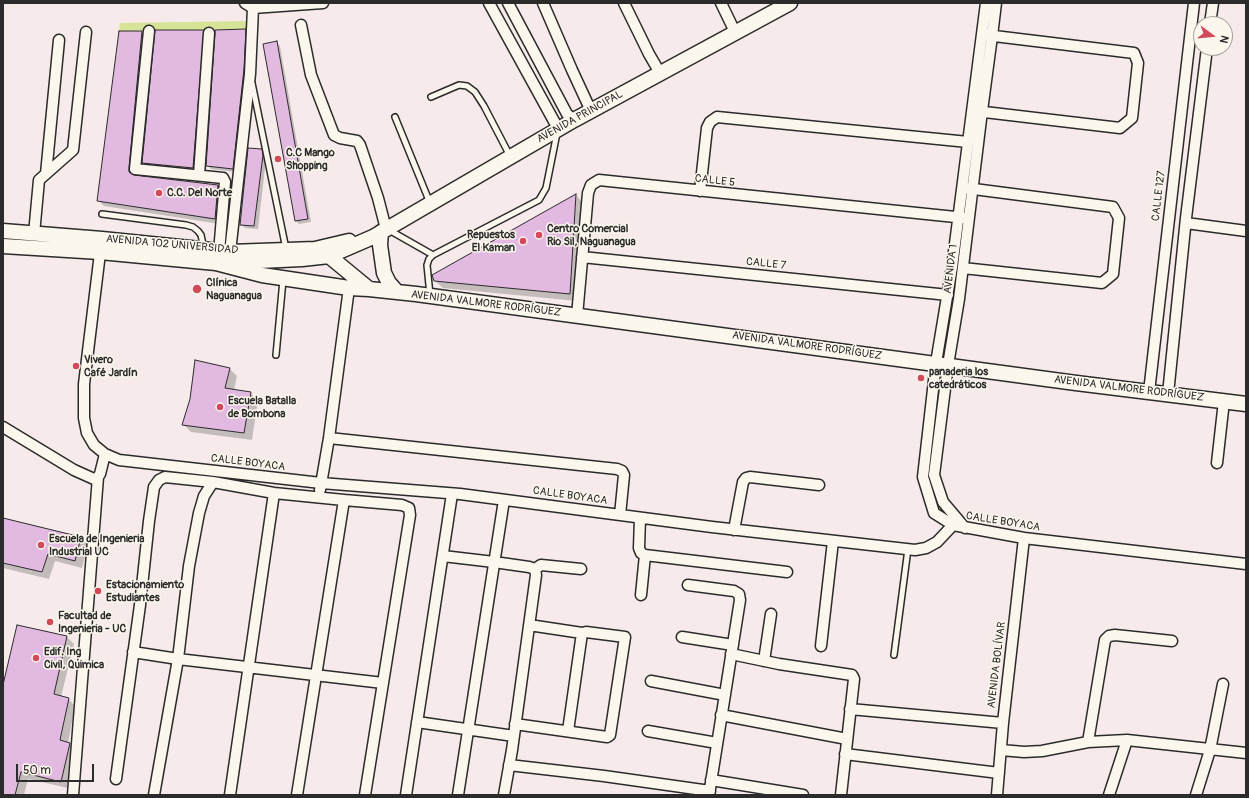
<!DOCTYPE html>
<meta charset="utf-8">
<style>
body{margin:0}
#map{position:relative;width:1249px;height:798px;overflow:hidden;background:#f6ebea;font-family:Pangolin,sans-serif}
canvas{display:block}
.frame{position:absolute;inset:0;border:4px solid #2b2b2b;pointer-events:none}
.north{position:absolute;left:1193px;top:16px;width:40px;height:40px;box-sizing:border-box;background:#fbf7ec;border:1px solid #a8a59f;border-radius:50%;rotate:106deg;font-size:11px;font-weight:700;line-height:16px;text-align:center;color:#2b2b2b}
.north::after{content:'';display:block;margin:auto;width:14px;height:18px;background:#d1495b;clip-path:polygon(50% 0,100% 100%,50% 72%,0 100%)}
.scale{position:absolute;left:16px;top:764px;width:78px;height:18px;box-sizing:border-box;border:2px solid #2b2b2b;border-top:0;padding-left:5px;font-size:12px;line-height:14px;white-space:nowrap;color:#2b2b2b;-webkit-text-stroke:3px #fbf7ec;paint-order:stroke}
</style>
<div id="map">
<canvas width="1249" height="798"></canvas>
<div class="frame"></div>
<div class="north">N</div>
<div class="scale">50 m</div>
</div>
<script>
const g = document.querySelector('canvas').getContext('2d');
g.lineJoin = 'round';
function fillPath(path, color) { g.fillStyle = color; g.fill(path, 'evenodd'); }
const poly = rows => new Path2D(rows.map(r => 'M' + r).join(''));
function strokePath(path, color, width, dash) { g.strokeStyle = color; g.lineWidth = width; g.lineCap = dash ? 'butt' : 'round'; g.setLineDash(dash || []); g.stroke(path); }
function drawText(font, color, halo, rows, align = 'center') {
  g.font = font + ' Pangolin,sans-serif'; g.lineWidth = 3; g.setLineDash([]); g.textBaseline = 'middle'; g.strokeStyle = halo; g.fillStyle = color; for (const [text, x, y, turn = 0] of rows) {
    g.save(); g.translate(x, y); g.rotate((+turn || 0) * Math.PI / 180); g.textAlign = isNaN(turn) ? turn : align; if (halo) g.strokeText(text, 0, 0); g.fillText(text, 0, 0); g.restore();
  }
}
const green = poly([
 [248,21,248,29,119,31,120,23]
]);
const shadow = poly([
 [245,30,249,34,247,73,236,172,211,169,207,165],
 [203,31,207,34,196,171,147,166,143,163],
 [120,32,142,32,148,37,134,176,218,186,223,191,220,224,104,206,98,200],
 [276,42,280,46,311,222,299,224,296,221],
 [261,150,265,154,266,159,258,229,245,228,241,224],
 [576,195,583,203,577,301,443,288,435,281],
 [230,369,237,376,234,390,250,393,258,400,252,440,191,432,183,424],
 [3,519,81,538,88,545,82,568,55,561,49,579,3,568],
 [67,637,74,644,61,697,68,699,75,706,68,743,77,751,68,788,28,779,24,795,3,795,3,690]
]);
const building = poly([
 [246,29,244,69,233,169,206,166,215,33,215,30,246,29],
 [155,30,204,30,193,168,142,163,155,30],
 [119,31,142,31,129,168,129,172,134,175,218,185,215,219,97,201,119,31],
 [277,41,308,219,295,221,263,44,277,41],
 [248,148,262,149,263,155,254,226,240,225,248,148],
 [576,194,570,294,434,281,432,275,576,194],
 [195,360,230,368,225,388,251,392,244,433,182,425,190,399,195,360],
 [3,518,81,537,75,561,48,554,42,572,3,563,3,518],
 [17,625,67,636,54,694,69,698,60,740,70,743,61,782,21,772,15,795,3,795,3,685,17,625]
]);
const lane = poly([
 [252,83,286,249],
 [431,97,459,85,467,86,475,92,484,106,510,156],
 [395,117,430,203],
 [102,214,186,225,193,227,198,231,201,235,204,249],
 [389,230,433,255],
 [430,295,427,265,429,259,433,255,539,200,546,188,557,133],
 [276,355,283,280],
 [894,655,908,549]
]);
const street = poly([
 [245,3,253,8,323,3],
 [489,3,555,123,558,130],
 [508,3,567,114,574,120],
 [543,3,572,70,591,111],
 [624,3,649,54,660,73],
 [721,3,735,32],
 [1210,24,1213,3],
 [301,25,311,75,334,135,340,138,357,141,360,145,378,198,386,229],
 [149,31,135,169,223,178,225,182,219,252],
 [976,111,1120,128,1132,118,1138,63,1134,53,986,35],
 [46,174,59,40],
 [199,175,209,33],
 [700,191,707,128,710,122,717,117,968,142],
 [1186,223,1246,231],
 [34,234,39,180,73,150,86,32],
 [101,245,84,384,84,418,87,433,94,445,105,454,119,460,321,483,460,494,712,527,915,550,926,548,937,542,953,525,1024,538,1246,564],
 [230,252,250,74,253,8],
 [582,257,948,295],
 [963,268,1102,283,1113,274,1119,218,1113,207,966,188],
 [577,316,588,193,591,185,599,180,965,218],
 [1149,392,1194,3],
 [1168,394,1186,218,1207,48],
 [3,427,74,470,94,479,98,477,100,474,105,454],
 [329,438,617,469,622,471,624,475,620,515],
 [1217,463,1224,401],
 [320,490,329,438,349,288],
 [640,518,639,548,641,553,645,555,787,572],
 [953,525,934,513,923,477,936,363,952,267,986,3],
 [965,528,943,502,934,475,948,365,959,299,982,111,992,36,996,3],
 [734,530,743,482,746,478,750,477,819,485],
 [443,556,494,562,529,567,535,569,536,575,512,750,504,795],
 [535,569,541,565,581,569],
 [688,585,734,591,739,594,740,600,709,795],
 [641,595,645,555],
 [529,625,582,633],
 [682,637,733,645],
 [821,646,833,541],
 [133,652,178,659,383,683],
 [731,654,779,664,852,675,854,679,841,795],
 [764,661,771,614],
 [651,681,725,695],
 [850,709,1003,723],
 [721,715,847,739],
 [417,722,514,736],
 [515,724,607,737,610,735,625,637,586,632,582,633,568,731],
 [648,731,717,743],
 [1088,742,1105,640,1109,636,1115,635,1172,641],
 [1001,750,1024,752,1042,751,1088,742,1127,740,1246,753],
 [845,754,999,773],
 [509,765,604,776,710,791],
 [116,779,140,605,149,521,154,487,159,480,165,477,213,482,274,493,344,500,402,505,409,508,410,515,365,795],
 [711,780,803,795],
 [73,795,98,477],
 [154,795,178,659,189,566,199,513,204,496,213,482],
 [230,795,274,493],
 [297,795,344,500],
 [406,795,452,494],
 [458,795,504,500],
 [997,795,1003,723,1024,538],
 [1109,795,1127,740],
 [1196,795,1210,750,1223,684]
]);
const secondary = poly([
 [3,231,102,239,230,252,315,249,349,241],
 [381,232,380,245,384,273,389,283,397,292],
 [3,246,100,252,216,263,302,259,329,256,373,237,574,120,790,3],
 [322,253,329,256,369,289],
 [216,263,262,275,349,288,369,289,416,294,1076,383,1246,404]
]);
const markers = [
 [278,159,4,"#d1495b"],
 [159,193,4,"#d1495b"],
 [539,235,4,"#d1495b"],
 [523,241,4,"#d1495b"],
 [197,289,5,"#d1495b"],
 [76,366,4,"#d1495b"],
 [921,378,4,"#d1495b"],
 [220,407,4,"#d1495b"],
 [41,545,4,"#d1495b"],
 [98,591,4,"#d1495b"],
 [50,622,4,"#d1495b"],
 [36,658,4,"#d1495b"]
];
const streetNames = [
 ["AVENIDA PRINCIPAL",580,117,-29],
 ["CALLE 5",715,181,6],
 ["CALLE 127",1159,196,-83],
 ["AVENIDA 102 UNIVERSIDAD",172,245,5],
 ["CALLE 7",766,264,6],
 ["AVENIDA 1",951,269,-83],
 ["AVENIDA VALMORE RODRÍGUEZ",486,304,7],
 ["AVENIDA VALMORE RODRÍGUEZ",807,346,8],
 ["AVENIDA VALMORE RODRÍGUEZ",1129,389,7],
 ["CALLE BOYACA",248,463,7],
 ["CALLE BOYACA",570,496,8],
 ["CALLE BOYACA",1003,522,9],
 ["AVENIDA BOLÍVAR",997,665,-83]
];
const poiNames = [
 ["C.C Mango",286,153],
 ["Shopping",286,166],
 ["C.C. Del Norte",167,193],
 ["Centro Comercial",547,229],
 ["Rio Sil, Naguanagua",547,242],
 ["Repuestos",515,235,"right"],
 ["El Kaman",515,248,"right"],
 ["Clínica",206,283],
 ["Naguanagua",206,296],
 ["Vivero",84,360],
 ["Café Jardín",84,373],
 ["panaderia los",929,372],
 ["catedráticos",929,385],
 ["Escuela Batalla",228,401],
 ["de Bombona",228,414],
 ["Escuela de Ingenieria",49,539],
 ["Industrial UC",49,552],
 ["Estacionamiento",106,585],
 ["Estudiantes",106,598],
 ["Facultad de",58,616],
 ["Ingenieria - UC",58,629],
 ["Edif. Ing",44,652],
 ["Civil, Quimica",44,665]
];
fillPath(green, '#d7e396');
fillPath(shadow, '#0003');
fillPath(building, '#e2b9e1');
strokePath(building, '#2b2b2b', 1);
strokePath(lane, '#2b2b2b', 8);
strokePath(street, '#2b2b2b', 13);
strokePath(secondary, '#2b2b2b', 17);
strokePath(lane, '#fbf7ec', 5);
strokePath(street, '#fbf7ec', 10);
strokePath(secondary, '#fbf7ec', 14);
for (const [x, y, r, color] of markers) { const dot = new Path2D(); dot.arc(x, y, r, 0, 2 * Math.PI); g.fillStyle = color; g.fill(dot); strokePath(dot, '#fbf7ec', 1.5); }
drawText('11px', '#2b2b2b', '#fbf7ec', streetNames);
drawText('bold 11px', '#2b2b2b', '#fbf7ec', poiNames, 'left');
</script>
